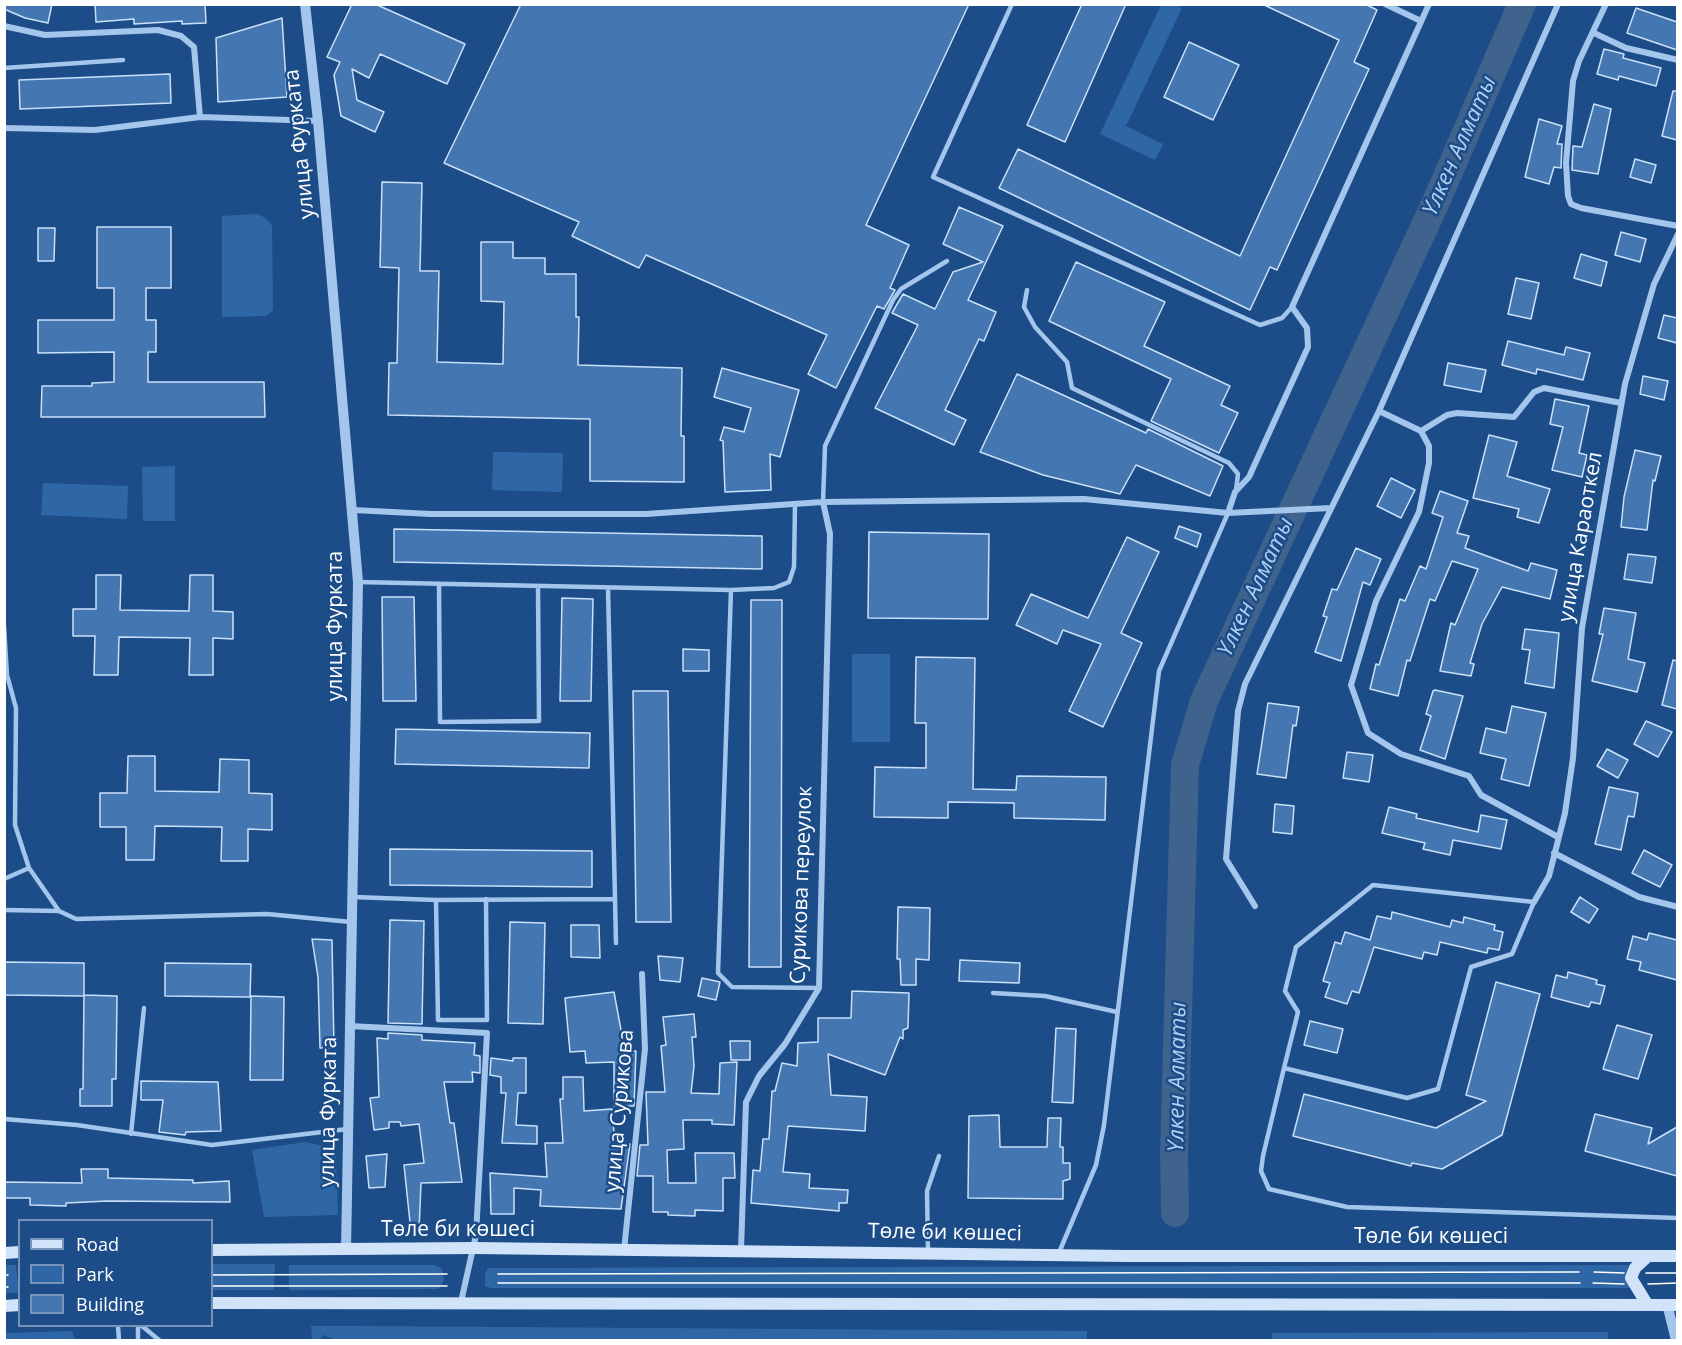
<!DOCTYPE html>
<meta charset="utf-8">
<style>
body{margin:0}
#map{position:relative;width:1682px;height:1345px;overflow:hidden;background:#1c4d88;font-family:"Open Sans",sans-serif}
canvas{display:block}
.frame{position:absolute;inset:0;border:6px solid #fff;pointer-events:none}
.legend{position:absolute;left:18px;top:1219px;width:195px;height:108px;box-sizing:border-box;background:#1c4d88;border:2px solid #7794b8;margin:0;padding:8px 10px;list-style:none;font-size:18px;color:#fff}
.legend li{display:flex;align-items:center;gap:12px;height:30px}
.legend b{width:30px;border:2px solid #7794b8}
</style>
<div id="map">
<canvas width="1682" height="1345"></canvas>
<div class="frame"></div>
<ul class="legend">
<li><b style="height:8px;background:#d1e3f9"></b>Road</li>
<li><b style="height:16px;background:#2f67a6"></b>Park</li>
<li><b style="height:16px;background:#4477b1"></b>Building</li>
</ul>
</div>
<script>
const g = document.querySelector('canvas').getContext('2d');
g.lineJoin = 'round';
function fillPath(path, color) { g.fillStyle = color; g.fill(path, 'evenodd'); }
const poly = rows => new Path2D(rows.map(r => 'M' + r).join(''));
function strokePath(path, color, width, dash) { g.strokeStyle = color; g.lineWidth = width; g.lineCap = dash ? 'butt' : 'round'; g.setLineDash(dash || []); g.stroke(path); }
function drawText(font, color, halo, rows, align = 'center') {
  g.font = font + ' "Open Sans",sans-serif'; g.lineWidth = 5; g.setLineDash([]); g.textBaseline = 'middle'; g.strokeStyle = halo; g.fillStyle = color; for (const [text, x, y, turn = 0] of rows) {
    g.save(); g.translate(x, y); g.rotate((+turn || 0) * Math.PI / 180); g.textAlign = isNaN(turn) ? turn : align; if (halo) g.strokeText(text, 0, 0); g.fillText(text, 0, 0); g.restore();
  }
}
const green = poly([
 [1161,5,1175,5,1182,8,1126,126,1163,144,1155,160,1100,134],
 [258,214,267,219,272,226,273,310,266,316,222,317,222,216],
 [493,452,563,453,562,492,492,490],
 [175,466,175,521,143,521,142,467],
 [43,483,128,486,127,519,41,515],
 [852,654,890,654,890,742,852,742],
 [305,1142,328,1147,336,1155,338,1215,264,1217,252,1150],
 [212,1264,275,1264,274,1290,212,1290],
 [5,1265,16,1265,19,1293,5,1293],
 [289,1265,434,1265,442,1269,444,1280,438,1289,289,1290],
 [1632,1265,1632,1288,491,1288,485,1286,485,1274,488,1268],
 [311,1326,357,1326,1087,1331,1087,1340,337,1340,323,1335,320,1340,312,1340],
 [72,1331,75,1340,5,1340,5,1333],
 [1608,1332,1608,1340,1272,1340,1272,1333]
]);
const river = poly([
 [1175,1213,1174,1153,1185,765,1204,701,1435,204,1522,4]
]);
const building = poly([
 [4,4,52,4,48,23,25,18,4,9,4,4],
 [95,4,205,4,206,23,182,24,182,21,134,24,134,19,96,22,95,4],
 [352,4,375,4,465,44,447,84,380,54,369,78,352,69,357,100,384,112,375,132,341,116,334,75,340,62,327,57,352,4],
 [521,4,969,4,866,225,909,245,890,288,895,290,884,309,877,306,836,388,808,374,827,335,646,255,639,268,572,236,579,222,444,163,521,4],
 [1082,4,1126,4,1065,142,1027,125,1082,4],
 [1262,4,1365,4,1377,10,1354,62,1369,69,1277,270,1270,267,1250,310,999,188,1018,149,1240,256,1339,40,1262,4],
 [1636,8,1677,22,1677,50,1627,33,1636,8],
 [282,18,287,97,218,102,216,38,282,18],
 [1189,42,1239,65,1213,120,1164,97,1189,42],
 [1604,49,1624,54,1623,58,1661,68,1656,86,1619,76,1618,80,1597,74,1604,49],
 [170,74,171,103,20,109,19,80,170,74],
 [1673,91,1677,91,1677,140,1662,136,1673,91],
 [1594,104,1611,109,1598,174,1572,170,1573,146,1582,147,1594,104],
 [1539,119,1562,126,1557,144,1562,144,1561,168,1554,167,1549,184,1525,177,1539,119],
 [1635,159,1656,165,1651,183,1630,177,1635,159],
 [382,182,422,183,420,271,439,271,437,362,503,364,504,302,481,301,481,242,513,242,513,258,545,258,545,274,576,274,576,317,579,317,578,365,682,368,681,436,684,436,684,482,590,481,590,419,388,415,389,363,397,363,399,268,380,267,382,182],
 [959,207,1003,226,968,300,996,312,984,341,979,339,945,410,966,420,954,445,875,408,918,325,892,313,903,294,935,309,953,272,983,262,943,244,959,207],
 [97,227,171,227,171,288,146,288,146,320,156,320,156,352,148,352,148,382,264,382,265,417,41,417,42,386,92,386,92,383,114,382,114,352,38,353,38,320,114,320,114,288,97,288,97,227],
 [38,228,55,228,54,261,38,261,38,228],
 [1621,232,1646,239,1640,262,1615,255,1621,232],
 [1581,254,1607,262,1601,286,1574,278,1581,254],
 [1076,262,1165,302,1144,346,1230,386,1221,405,1238,413,1219,453,1151,421,1171,379,1049,321,1076,262],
 [1516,278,1539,283,1531,319,1508,314,1516,278],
 [1664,315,1677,318,1677,343,1658,338,1664,315],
 [1508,341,1564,355,1566,347,1590,353,1583,380,1537,369,1536,374,1502,365,1508,341],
 [1448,363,1486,370,1481,392,1444,385,1448,363],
 [722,368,799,390,780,457,770,454,771,490,725,492,723,441,720,440,724,427,744,432,751,408,714,397,722,368],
 [1017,374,1146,433,1148,429,1223,466,1210,496,1136,465,1120,494,1043,475,980,452,1017,374],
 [1643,376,1668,381,1664,400,1640,394,1643,376],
 [1555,399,1589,406,1579,453,1587,455,1582,477,1552,470,1563,427,1550,424,1555,399],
 [1489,435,1517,442,1507,476,1550,489,1539,523,1517,517,1519,509,1473,498,1489,435],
 [1635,450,1661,456,1655,481,1653,480,1647,530,1621,527,1624,497,1635,450],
 [1391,478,1415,490,1401,518,1377,506,1391,478],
 [1440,491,1468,501,1457,533,1469,536,1465,548,1528,571,1531,563,1557,570,1550,599,1502,587,1482,624,1470,663,1474,664,1471,676,1440,671,1451,623,1455,625,1478,569,1452,561,1435,601,1430,599,1410,661,1407,660,1398,696,1370,689,1376,664,1379,665,1400,599,1405,601,1420,566,1426,569,1443,517,1432,513,1440,491],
 [1179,526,1201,534,1197,547,1175,538,1179,526],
 [394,529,762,536,762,569,394,562,394,529],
 [869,532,989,534,988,619,868,618,869,532],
 [1127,537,1159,552,1121,633,1142,643,1103,727,1069,711,1101,644,1063,630,1057,644,1016,625,1031,594,1088,618,1127,537],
 [1356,548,1381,559,1370,585,1363,582,1341,661,1315,652,1327,617,1323,616,1332,589,1337,590,1356,548],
 [1628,554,1656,557,1652,583,1624,579,1628,554],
 [96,575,121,575,120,610,189,611,190,575,213,575,213,611,233,612,233,639,213,638,213,675,189,675,190,638,119,637,118,675,94,675,95,636,73,636,73,609,96,609,96,575],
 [382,597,414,597,416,701,383,701,382,597],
 [562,598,593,599,591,701,560,701,562,598],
 [751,600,782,600,781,967,749,967,751,600],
 [1604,608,1636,613,1628,659,1645,663,1637,692,1592,681,1603,634,1599,634,1604,608],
 [1525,629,1559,633,1554,688,1525,683,1530,650,1522,649,1525,629],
 [683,649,709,650,709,671,683,671,683,649],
 [916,657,975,658,973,789,1016,790,1017,776,1106,777,1105,820,1014,818,1014,803,948,802,948,818,874,817,875,767,926,768,926,723,915,723,916,657],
 [1673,660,1677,661,1677,709,1662,705,1673,660],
 [1435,690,1463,696,1445,759,1420,750,1431,716,1426,714,1433,691,1435,690],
 [633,691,668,691,671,922,636,922,633,691],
 [1268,703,1299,707,1296,726,1293,725,1286,778,1257,774,1268,703],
 [1512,706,1546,713,1529,786,1501,779,1506,759,1480,753,1486,728,1506,733,1512,706],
 [1646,721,1672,732,1658,757,1634,744,1646,721],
 [396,729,590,733,589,768,395,764,396,729],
 [1607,749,1628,760,1618,778,1597,766,1607,749],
 [1347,752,1373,755,1369,782,1343,778,1347,752],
 [128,756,155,756,155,791,219,792,220,759,249,760,249,793,272,794,272,830,248,829,248,861,221,861,222,827,155,826,154,860,126,860,126,827,100,827,100,793,127,793,128,756],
 [1609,787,1638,793,1634,817,1628,816,1621,850,1595,844,1609,787],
 [1275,804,1294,806,1292,834,1273,832,1275,804],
 [1389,807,1417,814,1416,818,1478,832,1481,815,1507,820,1501,849,1453,840,1450,855,1423,849,1425,843,1382,833,1389,807],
 [390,849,592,851,592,887,390,885,390,849],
 [1644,850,1672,865,1660,887,1632,873,1644,850],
 [1580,897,1598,909,1589,923,1571,912,1580,897],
 [898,907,930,908,929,960,916,959,916,985,901,985,900,959,897,959,898,907],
 [1392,912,1450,927,1452,920,1463,923,1464,917,1495,925,1494,930,1503,932,1499,950,1488,948,1487,953,1440,942,1437,955,1424,952,1422,959,1374,947,1359,993,1352,991,1347,1004,1325,997,1330,983,1323,981,1335,942,1341,944,1345,932,1370,940,1377,916,1391,919,1392,912],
 [390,920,424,921,422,1024,388,1023,390,920],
 [510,922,545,923,543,1024,508,1023,510,922],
 [571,925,599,925,600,958,571,957,571,925],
 [1649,933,1677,940,1677,980,1639,970,1641,962,1627,959,1633,936,1647,940,1649,933],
 [312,939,332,940,334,1048,320,1048,318,977,312,939],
 [658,956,683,958,680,982,660,980,658,956],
 [960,960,1020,963,1019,983,959,981,960,960],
 [4,962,84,963,84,996,4,995,4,962],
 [165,963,251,964,250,997,165,996,165,963],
 [1568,972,1597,980,1596,984,1605,986,1600,1004,1591,1002,1589,1007,1551,997,1556,975,1567,978,1568,972],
 [702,978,720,982,716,1000,698,996,702,978],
 [1496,982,1540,994,1502,1135,1442,1169,1412,1163,1411,1166,1293,1136,1304,1094,1436,1128,1486,1101,1466,1095,1496,982],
 [852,991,909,993,908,1028,903,1030,903,1039,900,1037,885,1075,828,1054,831,1095,867,1097,865,1131,788,1126,783,1172,810,1174,809,1188,848,1190,847,1203,839,1203,839,1211,751,1203,753,1170,760,1171,763,1139,769,1139,772,1091,775,1091,782,1063,797,1066,798,1043,818,1042,818,1018,851,1018,852,991],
 [614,992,621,1030,630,1030,631,1051,636,1051,634,1106,614,1106,614,1062,586,1063,585,1051,570,1052,565,998,614,992],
 [84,995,117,996,116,1079,112,1079,112,1106,80,1106,80,1089,83,1089,84,995],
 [251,996,284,997,283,1080,250,1080,251,996],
 [694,1014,696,1037,692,1037,694,1066,691,1093,719,1094,720,1063,737,1062,734,1125,712,1124,712,1120,683,1120,684,1149,667,1150,668,1183,696,1183,695,1153,734,1153,735,1178,723,1178,723,1211,695,1210,695,1216,668,1215,668,1212,653,1212,653,1176,637,1176,640,1145,648,1145,646,1092,665,1092,661,1046,666,1045,663,1017,694,1014],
 [1310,1021,1343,1029,1337,1053,1304,1045,1310,1021],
 [1617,1025,1652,1035,1638,1079,1603,1069,1617,1025],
 [1056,1028,1076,1029,1073,1103,1052,1102,1056,1028],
 [388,1033,422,1035,422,1040,475,1043,474,1055,480,1056,480,1073,472,1072,473,1082,444,1082,450,1123,454,1123,462,1182,421,1183,419,1231,411,1232,404,1165,424,1163,419,1124,401,1126,400,1122,389,1122,389,1128,374,1130,370,1098,379,1097,377,1038,388,1039,388,1033],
 [730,1041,750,1041,750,1060,731,1060,730,1041],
 [491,1058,513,1061,513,1058,526,1058,526,1093,518,1093,516,1125,537,1126,537,1144,502,1143,506,1093,501,1093,501,1077,490,1075,491,1058],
 [563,1077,583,1077,584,1111,612,1109,615,1144,630,1144,621,1209,540,1206,541,1190,514,1188,514,1214,491,1214,490,1173,547,1177,545,1143,563,1143,560,1099,563,1099,563,1077],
 [141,1081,218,1082,221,1131,186,1132,185,1135,159,1132,163,1100,141,1100,141,1081],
 [1595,1114,1652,1128,1648,1144,1677,1127,1677,1176,1585,1151,1595,1114],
 [999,1115,1000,1147,1047,1147,1048,1118,1061,1118,1060,1147,1063,1147,1063,1163,1070,1163,1070,1179,1063,1181,1063,1199,968,1198,969,1116,999,1115],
 [387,1154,385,1187,369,1188,366,1156,387,1154],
 [81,1169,108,1169,108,1178,193,1180,193,1183,229,1181,230,1202,108,1201,66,1203,66,1206,30,1205,30,1198,4,1198,4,1182,82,1183,81,1169]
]);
const service = poly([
 [1012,4,933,177,1260,325,1282,318,1292,307],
 [4,68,123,60],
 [1027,290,1024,307,1035,327,1067,362,1072,388,1229,463,1238,474,1236,490],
 [823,502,825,446,893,300,901,289,947,261],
 [358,582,731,590,774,588,789,582,794,567,795,505],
 [439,585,440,722,539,721,538,587],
 [608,588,616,943],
 [731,590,718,973,732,987,819,988],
 [4,626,7,675,16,708,15,825,29,868,59,911],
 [4,879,29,868],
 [353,897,436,900,615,899],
 [436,900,438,1020,487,1020,486,899],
 [4,910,59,911,76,919,267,914,351,922],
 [993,993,1045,996,1117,1012],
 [1284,1068,1407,1098,1438,1089,1471,967,1512,954,1534,902,1373,885,1296,947,1285,991,1298,1012,1284,1068,1263,1156,1261,1171,1269,1189,1347,1207,1678,1218],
 [4,1119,77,1125,212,1145,348,1129],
 [131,1134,144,1008],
 [928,1253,927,1191,939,1156],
 [1058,1255,1096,1165,1104,1125,1159,671,1228,513],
 [118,1326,119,1340],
 [138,1326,138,1340],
 [142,1326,159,1340]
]);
const minor = poly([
 [1385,4,1421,21],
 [1606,4,1579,61,1573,81,1566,163,1568,196,1571,204,1581,208,1678,226],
 [4,26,45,35,158,30,181,36,194,47,200,117],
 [1594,33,1626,48,1678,60],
 [4,128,95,130,200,117,318,121],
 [1379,411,1421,431,1429,446,1429,463,1419,512,1376,601,1351,685,1368,733,1401,754,1469,776,1481,795,1558,837],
 [1421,431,1447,415,1457,413,1514,417,1534,392,1544,388,1621,403],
 [353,510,431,514,646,514,823,502,1084,499,1228,513,1331,508],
 [1228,513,1235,492,1249,477,1308,347,1307,328,1292,307,1429,4],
 [1554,853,1639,897,1678,907],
 [1534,902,1549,876,1565,813,1573,758,1582,628,1625,384,1654,284,1678,234],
 [1255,906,1226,859,1238,711,1245,684,1379,411,1558,4],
 [349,1026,487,1033,476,1235,461,1302],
 [624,1250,645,1049,642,974],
 [741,1250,746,1102,759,1076,785,1044,819,988,830,534,823,502]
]);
const tertiary = poly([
 [305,4,318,121,358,582,346,1250],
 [1667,1304,1676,1340]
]);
const secondary = poly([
 [212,1250,474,1248,1127,1256,1678,1256],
 [4,1253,20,1252],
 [1647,1257,1635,1268,1631,1278,1647,1304],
 [212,1303,1678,1305],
 [4,1306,20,1305]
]);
const tram = poly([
 [1594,1272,1624,1273],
 [1646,1273,1678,1273],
 [498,1274,1579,1272],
 [4,1275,8,1275],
 [212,1275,447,1274],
 [498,1283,1580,1283],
 [1593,1283,1624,1284],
 [1648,1284,1678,1283],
 [212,1286,447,1286],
 [4,1287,8,1287]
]);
const streetNames = [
 ["улица Фурката",300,144,-96],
 ["улица Караоткел",1581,537,-80],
 ["улица Фурката",336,626,-90],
 ["Сурикова переулок",802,885,-88],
 ["улица Сурикова",620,1111,-85],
 ["улица Фурката",329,1112,-89],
 ["Төле би көшесі",458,1230],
 ["Төле би көшесі",945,1233,1],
 ["Төле би көшесі",1431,1237]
];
const waterNames = [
 ["Үлкен Алматы",1460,146,-66],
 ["Үлкен Алматы",1256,587,-65],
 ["Үлкен Алматы",1178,1077,-89]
];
fillPath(green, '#2f67a6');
strokePath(river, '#3f638d', 28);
fillPath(building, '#4477b1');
strokePath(building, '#cae0f9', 1.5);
strokePath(service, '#a5c6ec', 4.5);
strokePath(minor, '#a5c6ec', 6);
strokePath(tertiary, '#a5c6ec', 10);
strokePath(secondary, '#d1e3f9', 12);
strokePath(tram, '#fff', 1.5);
drawText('21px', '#fff', '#1c4d88', streetNames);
drawText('italic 22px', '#b1d0f3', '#1c4d88', waterNames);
</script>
